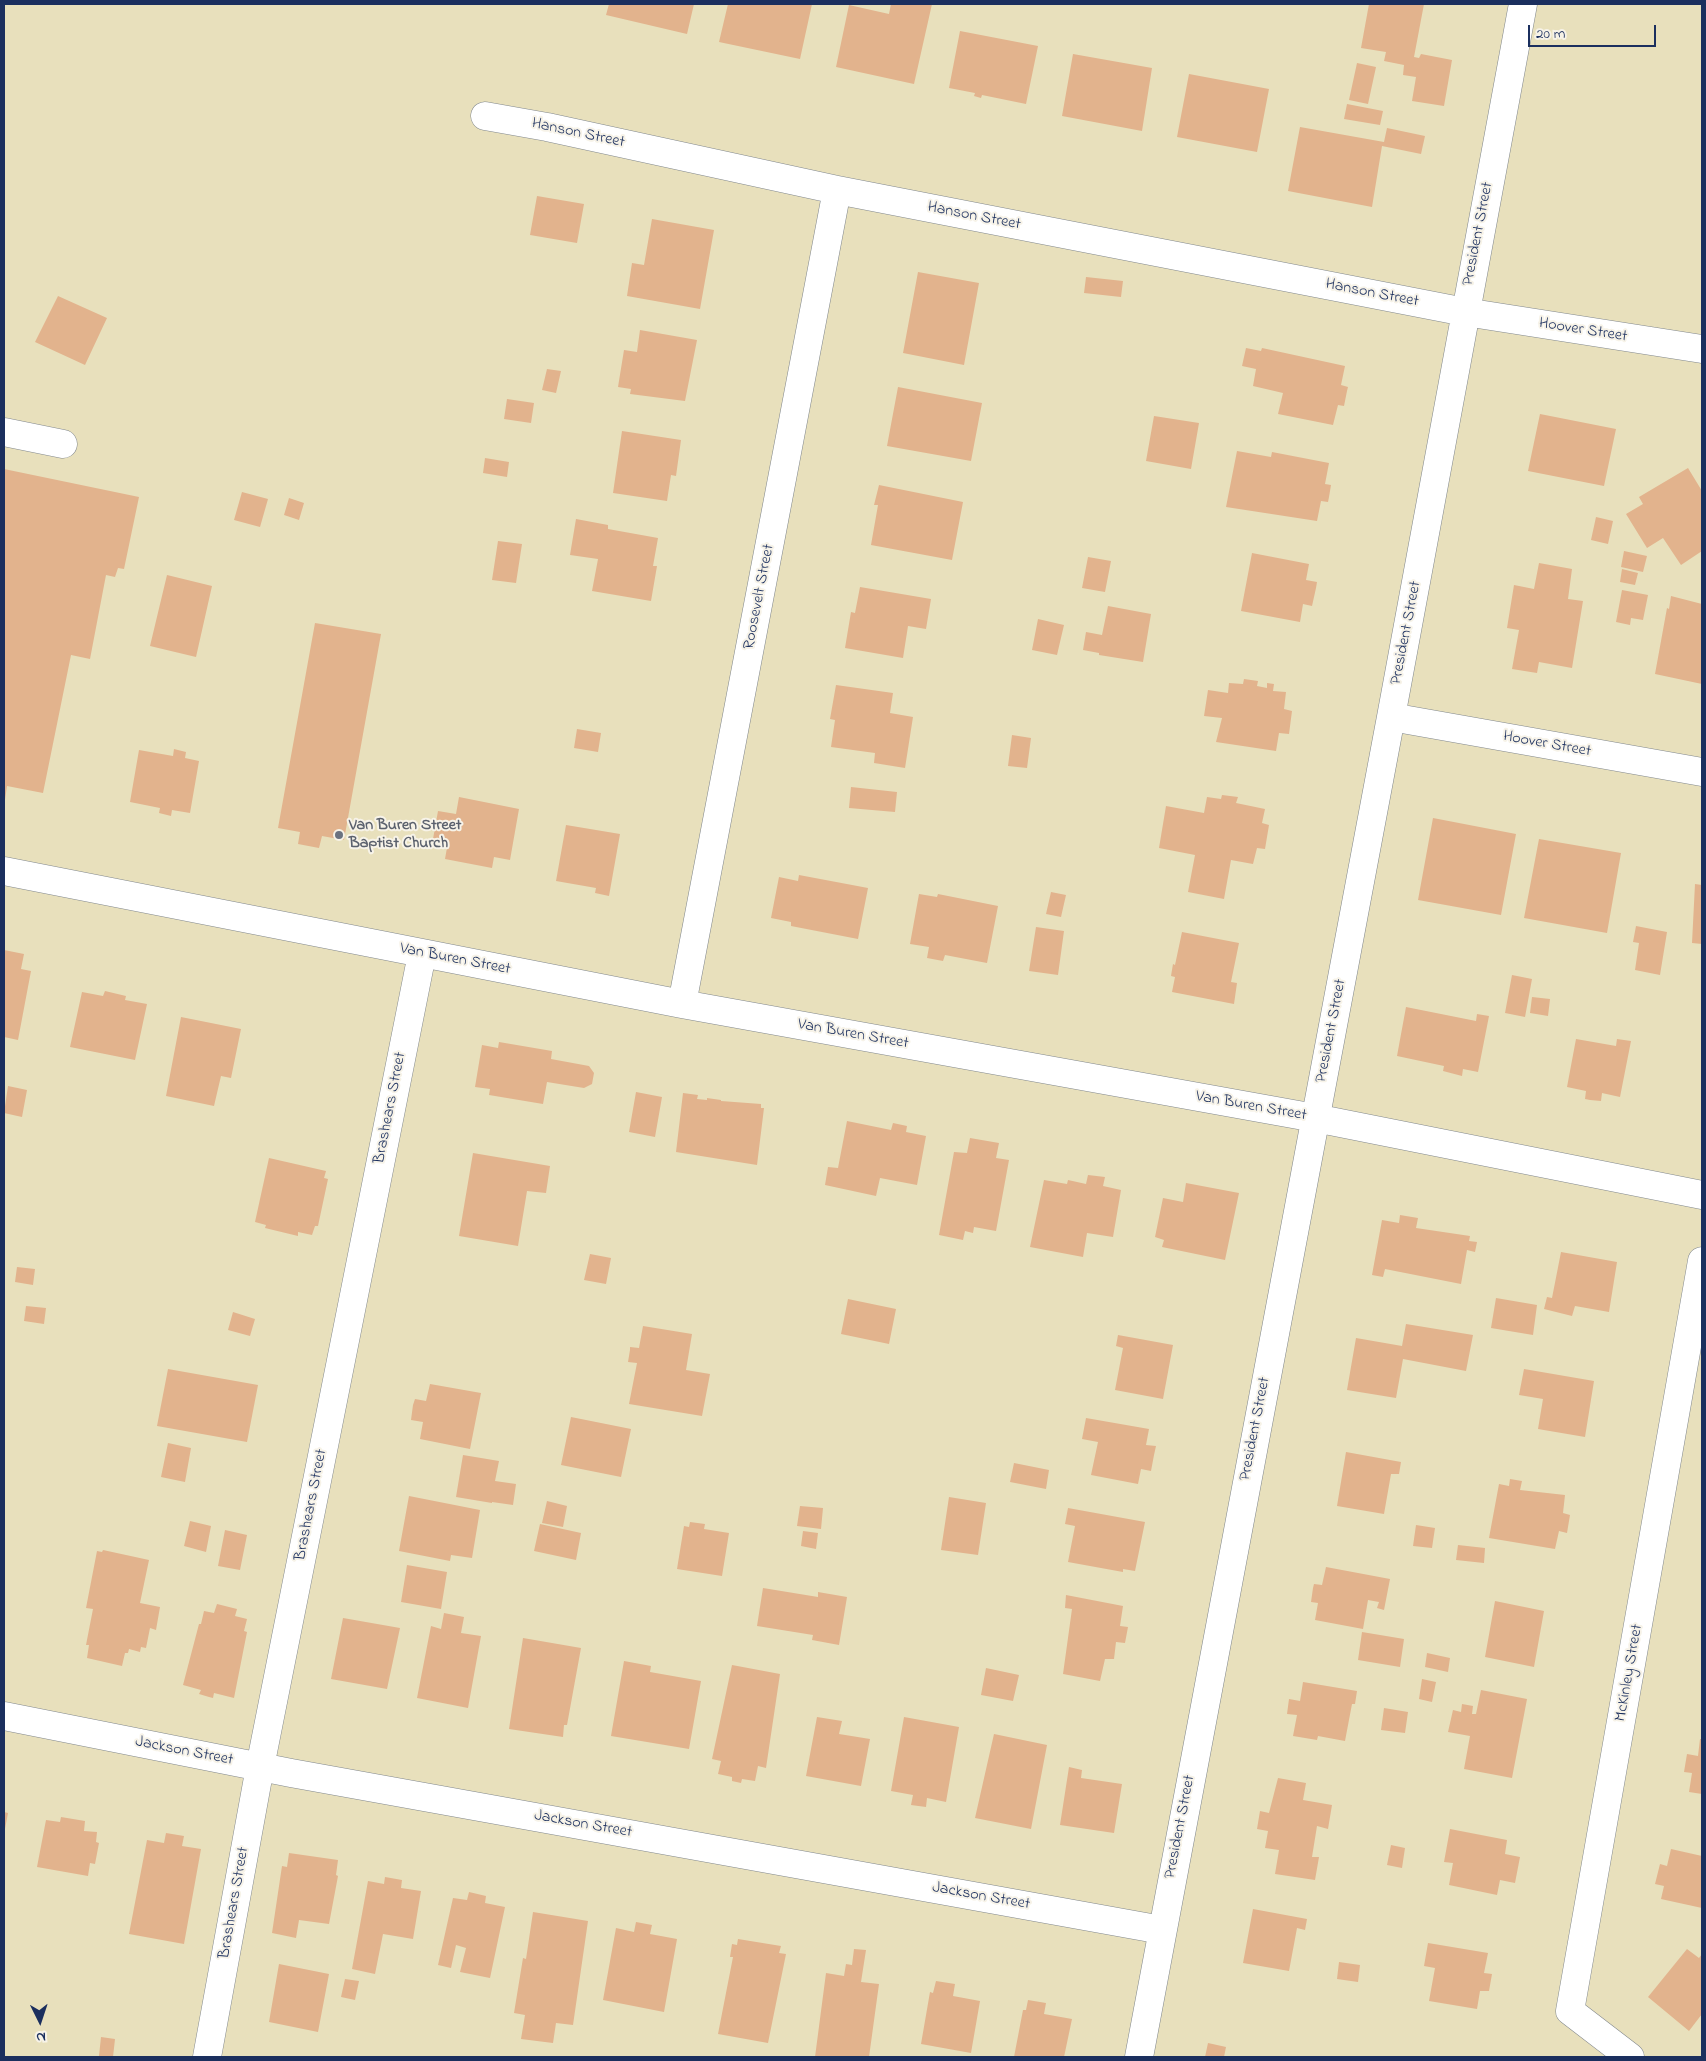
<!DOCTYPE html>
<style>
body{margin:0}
#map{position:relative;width:1706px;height:2061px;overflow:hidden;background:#e8e0bc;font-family:"Indie Flower",sans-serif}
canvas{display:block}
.frame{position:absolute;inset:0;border:5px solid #1b2f5e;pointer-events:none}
.north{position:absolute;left:15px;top:1996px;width:50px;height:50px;-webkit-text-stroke:4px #f7f3e8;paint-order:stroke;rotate:176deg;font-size:14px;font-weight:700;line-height:20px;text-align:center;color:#1b2f5e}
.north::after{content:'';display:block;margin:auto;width:18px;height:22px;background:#1b2f5e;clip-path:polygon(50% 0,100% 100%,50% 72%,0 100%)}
.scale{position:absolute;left:1528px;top:25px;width:128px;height:22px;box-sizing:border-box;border:2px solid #1b2f5e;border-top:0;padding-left:6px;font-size:15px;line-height:18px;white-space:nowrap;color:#1b2f5e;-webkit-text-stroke:4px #f7f3e8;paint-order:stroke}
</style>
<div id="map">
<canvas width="1706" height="2061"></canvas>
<div class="frame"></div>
<div class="north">N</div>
<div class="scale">20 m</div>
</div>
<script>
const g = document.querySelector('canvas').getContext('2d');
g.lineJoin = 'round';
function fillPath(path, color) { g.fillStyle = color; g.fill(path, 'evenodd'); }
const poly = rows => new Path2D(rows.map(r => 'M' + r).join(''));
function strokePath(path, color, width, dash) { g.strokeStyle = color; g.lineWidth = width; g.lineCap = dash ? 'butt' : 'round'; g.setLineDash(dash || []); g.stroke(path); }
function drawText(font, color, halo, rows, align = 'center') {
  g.font = font + ' "Indie Flower",sans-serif'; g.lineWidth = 4; g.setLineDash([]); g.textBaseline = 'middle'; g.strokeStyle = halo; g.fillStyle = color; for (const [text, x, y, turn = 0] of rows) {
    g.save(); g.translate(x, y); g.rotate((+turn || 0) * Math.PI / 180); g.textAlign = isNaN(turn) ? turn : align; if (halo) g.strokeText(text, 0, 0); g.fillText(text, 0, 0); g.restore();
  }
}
const building = poly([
 [609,4,694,4,687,34,606,15],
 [728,4,812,4,800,59,719,42],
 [891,4,932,4,914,84,836,67,849,5,889,14],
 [1369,4,1424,4,1414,57,1419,58,1421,54,1452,60,1444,106,1412,101,1416,77,1403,75,1404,65,1384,61,1386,52,1361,48],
 [960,31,1038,46,1026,104,982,95,981,98,974,96,975,93,949,88],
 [1073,54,1152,68,1142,131,1062,116],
 [1357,63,1376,67,1368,104,1349,100],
 [1189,74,1269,89,1257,152,1177,137],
 [1347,104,1383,111,1380,125,1344,119],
 [1300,127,1384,142,1387,128,1425,136,1421,154,1382,146,1372,207,1288,191],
 [537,196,584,204,577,243,530,235],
 [652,219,714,230,700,309,627,296,632,263,644,265],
 [918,272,979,283,964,365,903,353],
 [1086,277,1123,281,1121,297,1084,293],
 [58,296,107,318,85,365,35,342],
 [640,330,697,340,685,401,630,394,631,389,618,387,624,350,637,352],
 [1246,348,1261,351,1262,348,1345,366,1341,385,1348,387,1347,391,1344,406,1338,405,1333,425,1278,414,1283,393,1253,386,1256,369,1242,366],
 [547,369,561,371,556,393,542,390],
 [898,387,982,403,971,461,887,446],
 [507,399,534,403,531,423,504,419],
 [1540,414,1616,429,1604,486,1528,471],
 [1154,416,1199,423,1191,469,1146,461],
 [622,431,681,440,676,476,671,475,667,501,613,493],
 [1237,451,1271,457,1272,452,1329,463,1325,484,1331,485,1329,497,1328,502,1321,501,1317,521,1226,507],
 [485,458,509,462,507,477,483,473],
 [1688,468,1702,491,1702,551,1681,565,1663,538,1647,548,1626,514,1643,504,1639,497],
 [4,469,139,497,124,569,118,568,115,577,106,575,90,659,71,655,43,793,7,786,5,800],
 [879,485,963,502,952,560,871,545,878,505,874,505],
 [242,492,268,499,260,527,234,520],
 [289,498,304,503,299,520,284,515],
 [1596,517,1613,521,1608,544,1591,540],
 [576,519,608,525,608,529,658,538,653,566,657,566,651,601,592,591,598,559,570,555],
 [498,541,522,544,516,583,492,580],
 [1624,551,1647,556,1643,572,1621,567],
 [1252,553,1309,564,1306,580,1317,582,1316,588,1312,606,1303,604,1300,622,1241,611],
 [1088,557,1111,561,1105,592,1082,588],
 [1539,563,1572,569,1568,599,1583,601,1572,668,1539,662,1537,673,1512,669,1519,630,1507,628,1514,585,1534,589],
 [1622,569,1638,573,1635,585,1620,582],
 [167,575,212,586,196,657,150,646],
 [860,587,931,599,926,629,908,626,903,658,845,648,851,612,855,613],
 [1622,590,1648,595,1643,620,1631,618,1630,625,1616,622],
 [1671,596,1702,604,1702,684,1655,674,1667,608,1669,609],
 [1108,606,1151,614,1143,662,1099,655,1099,653,1083,650,1086,632,1102,635],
 [1038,619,1064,625,1057,655,1032,650],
 [315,623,381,634,344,840,322,836,319,848,298,844,300,832,278,828],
 [1244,679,1258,681,1257,686,1267,688,1267,683,1274,684,1273,691,1286,692,1284,709,1292,711,1289,734,1279,733,1276,751,1216,742,1222,718,1204,716,1208,690,1228,693,1229,683,1243,684],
 [836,685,893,693,890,713,913,717,905,768,874,763,875,753,831,747,835,720,830,719],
 [577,729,601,733,598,752,574,748],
 [1012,735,1031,738,1027,768,1008,766],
 [174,749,186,752,185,758,199,761,190,813,172,810,171,816,159,813,160,808,130,802,139,750,173,756],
 [851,787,897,792,895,812,849,808],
 [1222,795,1238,797,1236,803,1265,809,1262,823,1269,825,1265,849,1257,848,1253,864,1231,860,1224,899,1188,892,1195,855,1159,848,1166,806,1204,813,1207,797,1221,799],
 [459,797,519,809,510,860,494,857,492,868,445,859,448,842,433,839,438,811,456,814],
 [1433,818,1516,834,1501,915,1418,900],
 [566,825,620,834,609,896,595,893,596,888,556,881],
 [1539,839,1621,853,1607,933,1524,918],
 [799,875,868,888,858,939,791,926,791,922,771,918,779,877,798,881],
 [1695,884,1702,885,1702,944,1692,943],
 [1051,892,1066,895,1061,917,1046,914],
 [919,894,937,897,938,894,998,906,987,963,945,955,943,961,927,958,929,947,910,944],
 [1636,926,1667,932,1660,975,1635,970,1639,943,1633,942],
 [1036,927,1064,931,1058,975,1029,971],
 [1182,932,1239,943,1231,982,1237,983,1234,1004,1172,992,1175,977,1171,976,1173,964,1175,965],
 [4,950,24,954,21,969,31,971,18,1040,4,1037],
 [1512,975,1532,979,1525,1017,1505,1013],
 [105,991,126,996,125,1000,147,1004,135,1060,70,1047,82,992,103,996],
 [1532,997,1550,999,1548,1016,1530,1013],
 [1406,1007,1476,1021,1477,1014,1489,1016,1478,1072,1463,1069,1462,1076,1443,1071,1444,1066,1397,1056],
 [181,1017,241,1029,231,1078,221,1076,214,1106,166,1096],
 [1576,1039,1616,1046,1617,1039,1631,1041,1620,1097,1602,1093,1601,1101,1590,1100,1585,1099,1586,1091,1567,1087],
 [499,1042,552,1051,551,1059,589,1066,594,1073,592,1084,584,1088,547,1082,543,1104,489,1095,490,1089,475,1087,482,1045,498,1048],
 [8,1086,27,1090,22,1117,4,1113],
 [636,1092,662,1097,655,1137,629,1132],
 [683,1093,698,1095,697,1099,707,1100,707,1098,721,1100,721,1101,761,1104,761,1108,764,1108,757,1165,676,1152],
 [847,1121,891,1130,893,1123,907,1126,906,1132,926,1136,917,1185,880,1178,876,1196,825,1185,828,1167,838,1168],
 [970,1138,999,1143,996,1158,1009,1160,996,1231,974,1227,973,1233,965,1231,963,1240,939,1235,954,1152,967,1153],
 [473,1153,550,1166,546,1193,527,1191,518,1246,459,1236],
 [269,1158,326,1171,324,1178,328,1179,318,1226,315,1226,312,1235,298,1232,298,1236,265,1228,266,1225,255,1222],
 [1088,1175,1105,1177,1103,1186,1121,1190,1113,1237,1087,1233,1083,1257,1030,1247,1044,1180,1067,1184,1068,1180,1086,1184],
 [1186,1183,1239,1193,1225,1260,1162,1247,1164,1240,1155,1237,1163,1198,1183,1202],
 [1400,1215,1418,1218,1416,1228,1470,1236,1469,1241,1477,1242,1475,1252,1467,1250,1461,1284,1385,1269,1383,1277,1372,1275,1382,1220,1399,1223],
 [1561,1252,1617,1262,1609,1312,1575,1306,1572,1316,1544,1309,1547,1297,1552,1298],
 [590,1254,611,1258,606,1284,584,1280],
 [17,1267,35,1269,33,1285,15,1282],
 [1496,1298,1537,1305,1533,1335,1491,1328],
 [848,1299,896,1309,889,1344,841,1334],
 [26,1306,46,1308,44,1324,24,1321],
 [233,1312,255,1319,250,1336,228,1330],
 [1406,1324,1473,1335,1466,1371,1403,1359,1396,1398,1347,1390,1356,1338,1402,1346],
 [643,1326,692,1334,686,1370,710,1374,702,1416,629,1404,637,1363,628,1362,630,1350,630,1347,639,1348],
 [1118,1335,1173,1345,1163,1399,1115,1390,1123,1348,1116,1346],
 [168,1369,258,1385,247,1442,157,1426],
 [1524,1369,1594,1381,1585,1437,1538,1429,1543,1399,1519,1395],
 [430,1384,481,1393,470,1449,420,1439,423,1422,411,1420,413,1405,415,1399,426,1401],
 [571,1417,631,1429,621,1477,561,1465],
 [1086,1418,1149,1429,1146,1445,1156,1446,1154,1455,1151,1471,1141,1469,1138,1484,1091,1475,1098,1442,1082,1439],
 [168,1443,191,1448,185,1482,161,1477],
 [1346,1452,1401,1462,1399,1474,1391,1474,1384,1514,1337,1506],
 [463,1455,499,1461,495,1481,516,1484,513,1505,492,1502,492,1503,456,1497],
 [1014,1463,1049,1470,1046,1489,1010,1482],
 [1510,1479,1522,1481,1520,1490,1565,1495,1563,1513,1570,1515,1567,1533,1559,1531,1555,1549,1489,1538,1499,1484,1509,1486],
 [409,1496,480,1510,472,1558,451,1555,450,1561,399,1551],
 [949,1497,986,1503,978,1555,941,1550],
 [547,1501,567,1506,563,1527,542,1523],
 [800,1506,823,1508,821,1529,797,1526],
 [1068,1508,1145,1522,1135,1571,1123,1569,1123,1572,1068,1562,1075,1526,1065,1524],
 [190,1521,211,1526,206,1552,184,1546],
 [690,1522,705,1524,704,1529,729,1533,722,1576,677,1569,684,1526,689,1527],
 [540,1524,581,1533,576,1560,534,1551],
 [1416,1525,1435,1528,1432,1548,1413,1546],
 [225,1530,247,1535,240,1570,218,1566],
 [803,1531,818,1533,816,1549,801,1546],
 [1458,1545,1485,1548,1484,1563,1456,1560],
 [103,1550,149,1560,140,1603,160,1607,156,1630,150,1628,146,1648,141,1647,140,1652,129,1649,128,1653,125,1653,122,1666,87,1658,89,1645,86,1645,93,1609,86,1608,97,1551,102,1552],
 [407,1565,447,1572,441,1609,401,1602],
 [1326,1567,1390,1579,1384,1610,1377,1608,1379,1602,1368,1600,1363,1629,1315,1620,1318,1603,1311,1602,1313,1588,1314,1584,1322,1585],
 [763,1588,818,1597,818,1592,847,1597,839,1645,812,1640,813,1635,757,1626],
 [1066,1595,1123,1606,1120,1626,1128,1627,1125,1643,1116,1642,1114,1659,1105,1659,1100,1681,1063,1674,1072,1609,1065,1608],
 [1495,1601,1544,1611,1534,1667,1485,1657],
 [217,1604,237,1609,235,1616,247,1619,244,1631,247,1632,234,1698,214,1693,213,1698,209,1697,199,1694,201,1690,183,1685,199,1624,201,1624,204,1611,214,1613],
 [444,1613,464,1617,461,1633,481,1636,468,1708,417,1698,431,1626,441,1629],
 [343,1618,400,1628,387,1689,331,1679],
 [1362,1632,1404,1639,1400,1667,1358,1660],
 [523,1638,581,1648,567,1725,564,1725,563,1737,509,1729],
 [1427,1653,1450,1658,1448,1672,1425,1667],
 [624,1661,651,1666,650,1672,701,1681,689,1749,611,1736],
 [732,1665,780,1674,766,1768,758,1766,755,1781,742,1779,741,1783,732,1781,732,1777,718,1774,721,1761,712,1759],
 [986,1668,1019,1675,1013,1701,981,1695],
 [1422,1679,1436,1682,1432,1702,1419,1699],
 [1303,1682,1357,1691,1355,1704,1352,1704,1345,1741,1318,1736,1317,1740,1293,1736,1297,1715,1287,1714,1289,1699,1300,1701],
 [1481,1690,1527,1699,1512,1778,1464,1769,1470,1736,1448,1732,1453,1710,1461,1712,1462,1704,1473,1706,1472,1714,1476,1714],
 [1384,1708,1408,1712,1405,1733,1381,1730],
 [817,1717,842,1721,839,1734,870,1739,861,1786,806,1776],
 [904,1717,959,1727,946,1802,927,1798,926,1807,911,1805,913,1795,891,1791],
 [994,1734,1047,1745,1031,1829,975,1818],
 [1700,1739,1702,1739,1702,1794,1689,1792,1692,1773,1684,1772,1687,1754,1698,1756],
 [1069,1767,1082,1770,1081,1778,1122,1784,1114,1833,1060,1825],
 [1278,1778,1306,1783,1303,1800,1332,1805,1328,1829,1317,1826,1312,1857,1319,1857,1315,1880,1275,1874,1279,1850,1265,1848,1268,1831,1257,1829,1260,1811,1269,1813],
 [4,1812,8,1813,5,1829,4,1829],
 [61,1817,85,1821,84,1831,97,1832,96,1842,99,1843,95,1864,90,1863,88,1876,37,1867,46,1820,60,1822],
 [1450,1829,1507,1840,1505,1854,1520,1857,1515,1883,1500,1880,1497,1895,1449,1885,1453,1863,1444,1862],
 [166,1833,184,1836,182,1846,201,1849,184,1944,129,1934,147,1840,164,1843],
 [1391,1845,1405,1848,1402,1868,1387,1865],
 [1671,1849,1702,1856,1702,1908,1661,1899,1664,1886,1655,1884,1660,1864,1667,1866],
 [289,1853,338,1860,336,1875,338,1876,329,1924,299,1920,296,1938,272,1933,282,1866,287,1867],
 [385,1877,402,1880,401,1888,421,1891,413,1939,383,1934,375,1974,352,1969,368,1881,384,1884],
 [469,1892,486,1896,485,1903,505,1907,490,1978,460,1972,466,1948,456,1945,451,1968,438,1965,453,1898,467,1900],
 [1253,1909,1307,1919,1305,1930,1297,1928,1289,1971,1243,1963],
 [533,1912,588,1921,573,2025,556,2023,553,2043,521,2039,525,2015,514,2013,523,1958,526,1959],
 [636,1922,652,1925,650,1934,677,1939,664,2012,603,2000,616,1928,634,1932],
 [738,1939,781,1946,779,1953,786,1954,768,2043,718,2034,733,1957,730,1957,732,1944,737,1945],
 [1428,1943,1488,1953,1484,1973,1492,1974,1489,1991,1480,1991,1477,2009,1429,2001,1435,1968,1424,1966],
 [854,1949,866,1950,861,1982,879,1984,869,2057,815,2057,826,1973,844,1976,846,1964,852,1965],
 [1687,1949,1699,1958,1702,1954,1702,2014,1689,2031,1648,1997],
 [1339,1962,1360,1965,1358,1982,1337,1979],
 [279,1964,329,1974,318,2032,269,2022],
 [345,1979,359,1981,355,2000,341,1997],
 [936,1981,955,1984,953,1996,980,2001,971,2053,921,2044,930,1992,933,1993],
 [1028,2000,1046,2003,1044,2014,1072,2019,1064,2057,1014,2057,1023,2010,1026,2010],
 [101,2037,115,2039,113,2057,99,2056],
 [1208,2043,1226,2047,1224,2057,1205,2057]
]);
const minor = poly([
 [485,116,547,127,837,190,1465,312,1702,349],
 [4,432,63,444],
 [1391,717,1702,772],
 [4,871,682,1004,1315,1118,1702,1195],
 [682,1004,837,190],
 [4,1716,291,1773,1162,1930],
 [207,2057,260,1767,422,954],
 [1139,2057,1391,717,1523,4],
 [1630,2057,1570,2011,1702,1261]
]);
const markers = [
 [339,835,5,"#6b7280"]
];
const streetNames = [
 ["Hanson Street",578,134,12],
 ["Hanson Street",974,217,11],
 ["President Street",1479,234,-79],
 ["Hanson Street",1372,294,11],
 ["Hoover Street",1583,331,9],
 ["Roosevelt Street",760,597,-79],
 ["President Street",1407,633,-79],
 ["Hoover Street",1547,745,10],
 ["Van Buren Street",455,960,11],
 ["President Street",1332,1031,-79],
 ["Van Buren Street",853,1035,10],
 ["Van Buren Street",1251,1107,10],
 ["Brashears Street",391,1108,-79],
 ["President Street",1256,1429,-79],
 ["Brashears Street",312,1505,-79],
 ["McKinley Street",1630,1673,-80],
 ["Jackson Street",184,1752,11],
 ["Jackson Street",583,1825,10],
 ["President Street",1181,1827,-79],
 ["Jackson Street",981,1897,10],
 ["Brashears Street",235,1903,-80]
];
const worshipNames = [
 ["Van Buren Street",349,826],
 ["Baptist Church",349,844]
];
fillPath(building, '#e2b38d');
strokePath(minor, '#82888d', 29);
strokePath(minor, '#fff', 28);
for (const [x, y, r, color] of markers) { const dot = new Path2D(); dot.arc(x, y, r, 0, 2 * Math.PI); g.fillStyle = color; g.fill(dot); strokePath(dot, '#f7f3e8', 2); }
drawText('16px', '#1b2f5e', '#f7f3e8', streetNames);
drawText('bold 16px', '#5b616d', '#f7f3e8', worshipNames, 'left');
</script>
